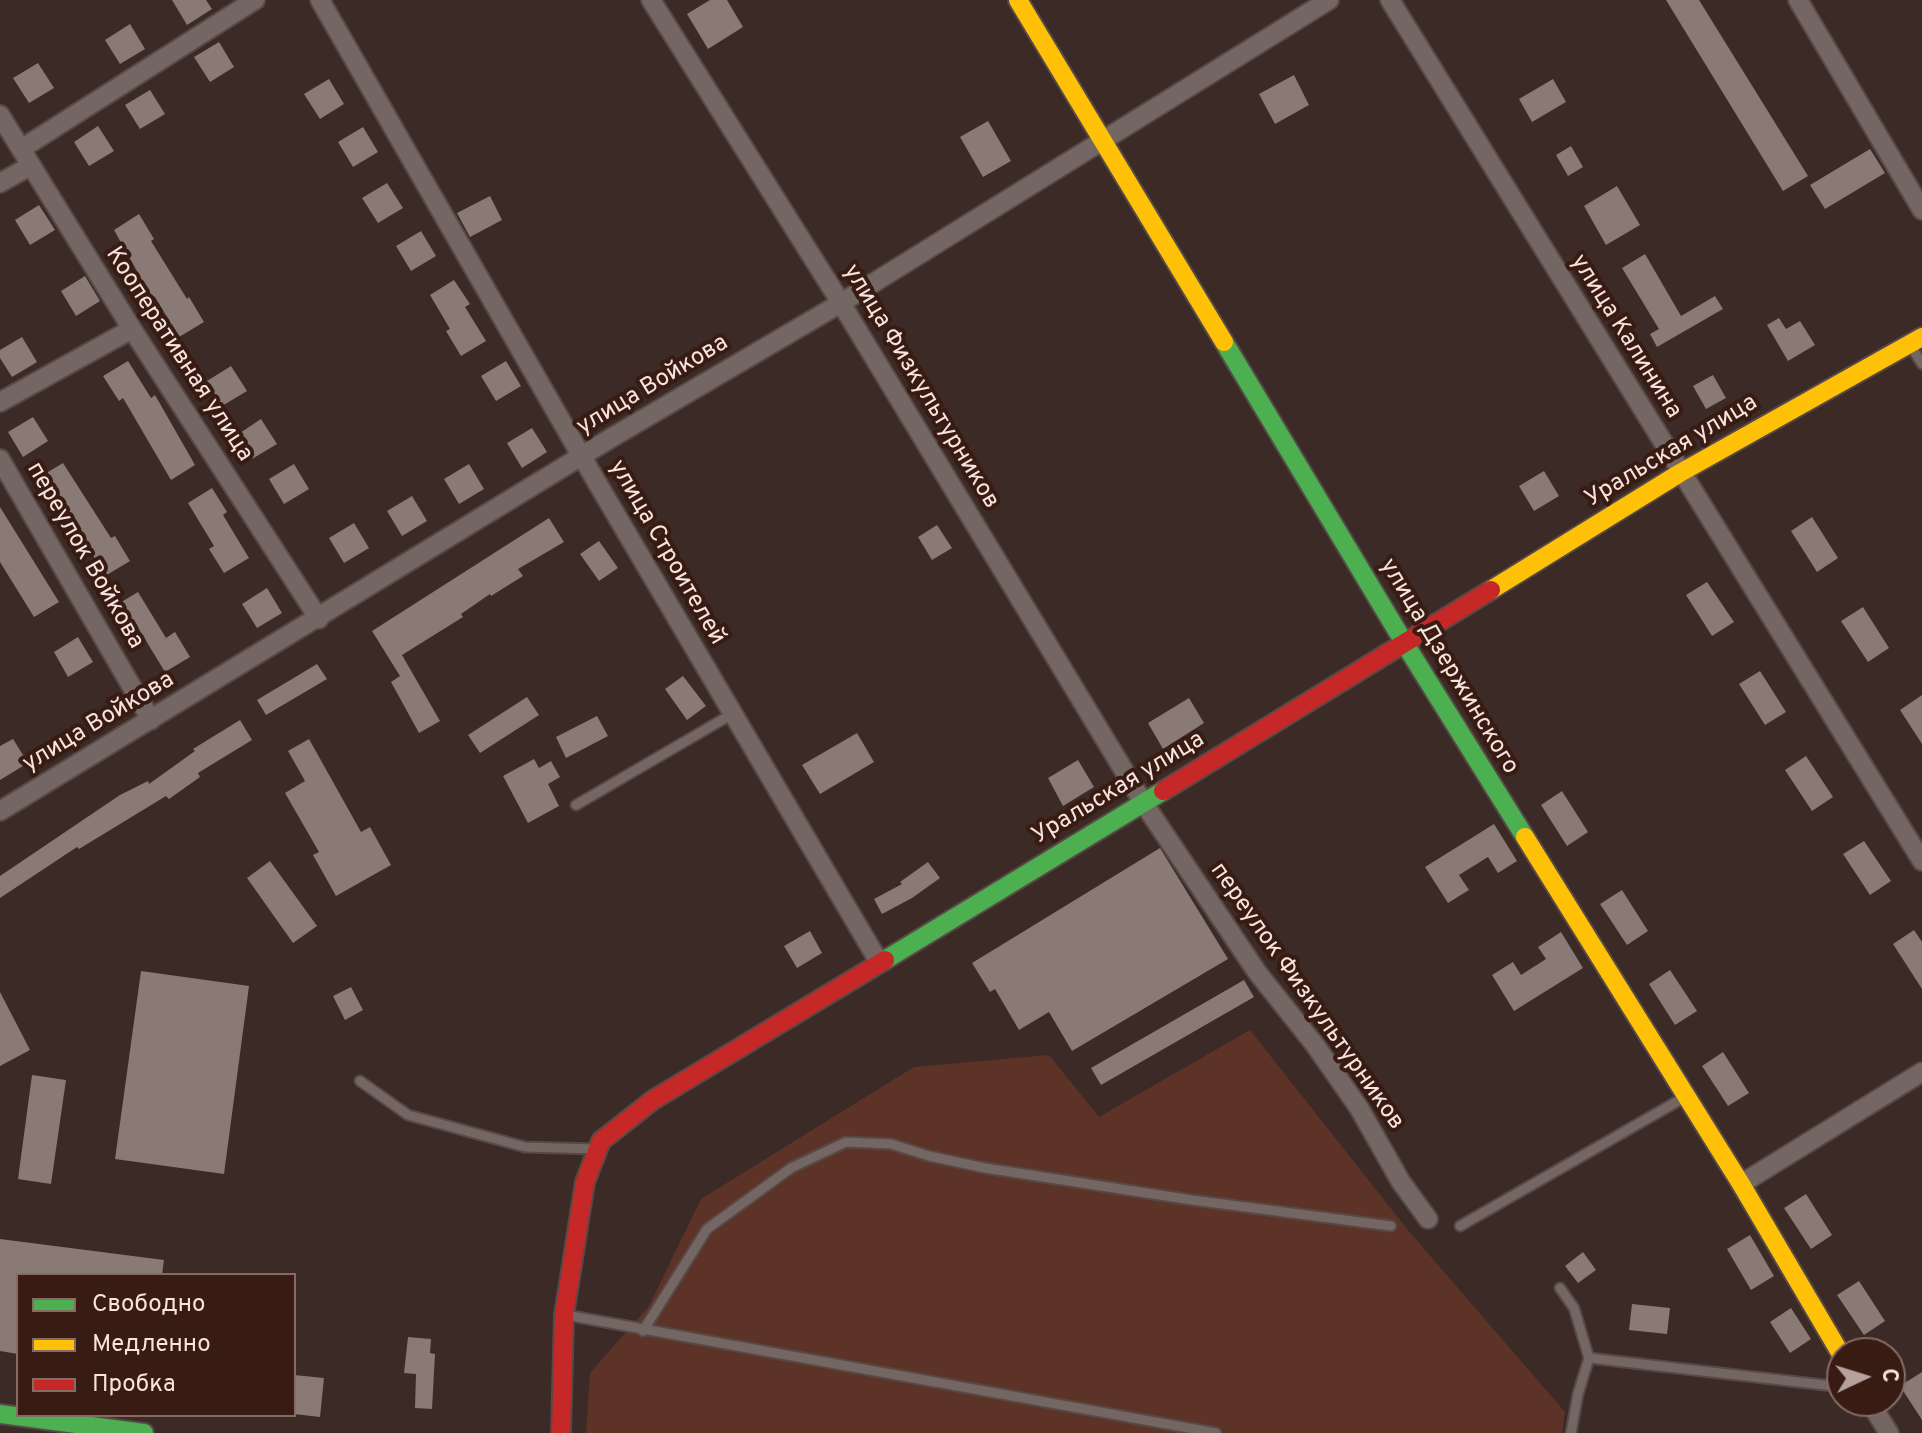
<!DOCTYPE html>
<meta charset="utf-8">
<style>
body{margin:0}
#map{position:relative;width:1922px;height:1433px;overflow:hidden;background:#3b2a25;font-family:Overpass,sans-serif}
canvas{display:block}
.legend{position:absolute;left:16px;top:1273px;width:280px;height:144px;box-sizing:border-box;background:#381b13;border:2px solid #856b64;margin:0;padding:10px 14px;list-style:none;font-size:24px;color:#f8e3dd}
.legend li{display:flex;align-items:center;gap:16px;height:40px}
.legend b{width:40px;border:2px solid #856b64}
.north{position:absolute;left:1826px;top:1337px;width:80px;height:80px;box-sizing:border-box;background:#381b13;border:2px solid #856b64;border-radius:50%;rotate:86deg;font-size:22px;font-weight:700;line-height:32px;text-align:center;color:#f8e3dd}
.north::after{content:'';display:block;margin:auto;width:28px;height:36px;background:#b6a29d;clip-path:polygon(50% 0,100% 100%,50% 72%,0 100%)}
</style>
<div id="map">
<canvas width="1922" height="1433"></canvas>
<ul class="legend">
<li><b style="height:10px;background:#4caf50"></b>Свободно</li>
<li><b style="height:10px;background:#ffc107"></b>Медленно</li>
<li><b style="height:10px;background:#c62828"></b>Пробка</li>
</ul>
<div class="north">С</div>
</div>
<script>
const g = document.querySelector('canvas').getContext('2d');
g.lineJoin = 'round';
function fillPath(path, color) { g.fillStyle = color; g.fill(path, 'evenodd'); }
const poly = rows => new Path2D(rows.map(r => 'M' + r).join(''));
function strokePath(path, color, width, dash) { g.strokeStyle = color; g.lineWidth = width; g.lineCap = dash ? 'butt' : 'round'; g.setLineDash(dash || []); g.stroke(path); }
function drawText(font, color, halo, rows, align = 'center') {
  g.font = font + ' Overpass,sans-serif'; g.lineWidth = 8; g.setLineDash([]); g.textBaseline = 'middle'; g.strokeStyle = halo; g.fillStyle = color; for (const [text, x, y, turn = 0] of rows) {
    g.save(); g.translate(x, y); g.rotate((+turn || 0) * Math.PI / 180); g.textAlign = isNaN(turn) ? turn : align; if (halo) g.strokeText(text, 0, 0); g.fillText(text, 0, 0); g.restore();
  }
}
const green = poly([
 [1250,1030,1407,1229,1565,1412,1562,1433,586,1433,590,1373,649,1306,701,1199,914,1067,1049,1055,1099,1117]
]);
const building = poly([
 [172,0,206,0,212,9,187,25],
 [710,0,727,0,743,27,708,49,687,14],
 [1666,0,1699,0,1808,176,1783,191],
 [130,24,145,49,120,64,105,40],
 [219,42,234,67,210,82,194,57],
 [38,63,54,88,29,103,13,78],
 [1294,75,1309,105,1275,124,1259,94],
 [329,79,344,104,320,119,304,94],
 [1553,79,1566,102,1532,122,1519,99],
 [150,90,165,114,140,129,125,105],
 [988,121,1011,161,983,177,960,137],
 [98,126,114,151,89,166,74,142],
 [363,127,378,152,353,167,338,142],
 [1571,146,1583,167,1568,176,1556,155],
 [1870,149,1885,173,1825,209,1810,185],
 [387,183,403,208,378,223,362,198],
 [1617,186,1640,225,1606,245,1584,206],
 [490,196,502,220,470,237,457,213],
 [39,205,55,230,30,245,15,220],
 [139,214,154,239,151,241,187,299,189,297,204,322,179,337,155,297,152,298,114,230],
 [421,231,436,256,411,271,396,246],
 [1645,254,1681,316,1715,296,1723,309,1657,347,1650,334,1659,329,1622,268],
 [85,276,100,301,76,316,61,291],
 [454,280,470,304,465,307,486,341,461,356,446,331,450,329,430,295],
 [1779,318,1786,329,1800,321,1815,345,1788,361,1767,325],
 [22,337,37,362,12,377,0,358,0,350],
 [128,361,151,398,155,395,195,465,171,480,123,398,119,401,103,376],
 [506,361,521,386,496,401,481,376],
 [231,366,247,391,222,406,207,381],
 [1713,375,1726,398,1706,409,1693,386],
 [33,417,48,441,23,457,8,432],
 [261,419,277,444,252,459,237,435],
 [532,428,547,452,522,468,507,443],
 [63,463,111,538,115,536,130,561,105,576,84,540,80,543,38,478],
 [294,464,309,489,284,504,269,479],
 [469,464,484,489,459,504,444,479],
 [1544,471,1559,496,1534,511,1519,486],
 [212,488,227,512,223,515,249,558,224,573,209,549,214,546,188,503],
 [412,496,427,521,402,536,387,511],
 [0,507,59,602,34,617,0,562],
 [1812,517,1838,558,1817,572,1791,531],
 [549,518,564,542,518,569,523,576,491,596,490,594,461,614,463,617,402,655,440,721,419,733,391,682,400,676,372,631],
 [354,523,369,548,344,563,329,538],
 [937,525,952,548,932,560,918,537],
 [599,541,618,568,599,581,580,554],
 [1707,582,1734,622,1712,636,1686,595],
 [267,588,282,613,257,628,242,604],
 [138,592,166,638,175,632,190,657,165,672,137,626,128,632,113,607],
 [1863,607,1889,648,1868,662,1841,621],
 [78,637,93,662,68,677,54,652],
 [317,664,327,679,266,715,257,700],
 [1760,671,1786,712,1765,725,1739,684],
 [683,676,706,706,687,720,665,689],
 [1922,695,1922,744,1900,710],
 [527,697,539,715,480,753,468,735],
 [1189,698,1204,723,1163,749,1148,723],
 [597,716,608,736,566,758,556,737],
 [240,720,252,740,198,773,200,777,169,799,166,796,79,849,77,847,0,898,0,876,120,795,148,781,149,784,195,751,193,749],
 [857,733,874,762,820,794,802,765],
 [13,739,28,763,0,780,0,746],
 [309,739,361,832,370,827,391,865,336,896,313,855,319,852,285,793,305,781,288,751],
 [1806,756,1833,797,1812,811,1785,770],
 [534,759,539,768,551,761,560,777,548,784,559,806,528,823,503,776],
 [1078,760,1094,787,1063,806,1048,778],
 [1562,791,1588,832,1567,846,1541,805],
 [1494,824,1517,861,1498,873,1488,857,1459,875,1469,890,1448,903,1425,867],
 [1864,841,1891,881,1870,895,1843,854],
 [1160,848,1228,959,1072,1051,1049,1012,1019,1030,995,989,990,992,972,963],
 [270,861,317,926,293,943,247,878],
 [928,862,940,878,912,898,882,914,874,899,902,884,900,882],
 [1622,890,1648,931,1627,945,1600,904],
 [1914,930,1922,942,1922,989,1893,944],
 [810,931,822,953,797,968,784,946],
 [1561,932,1583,968,1514,1011,1492,975,1513,962,1521,975,1546,959,1538,947],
 [1670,970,1697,1011,1675,1025,1649,984],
 [141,971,249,986,224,1174,115,1159],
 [1244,980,1254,997,1101,1085,1091,1068],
 [351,987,363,1010,345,1020,333,996],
 [0,992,30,1050,0,1066],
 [1723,1052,1749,1093,1728,1106,1702,1066],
 [32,1075,66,1080,51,1184,18,1179],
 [1806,1194,1832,1235,1811,1249,1784,1208],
 [1750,1235,1774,1276,1751,1290,1727,1249],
 [0,1239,164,1260,162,1275,18,1275,18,1354,0,1351],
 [1583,1252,1596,1270,1578,1283,1565,1266],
 [1859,1281,1885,1321,1864,1335,1837,1295],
 [1632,1304,1670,1308,1667,1334,1629,1330],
 [1791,1308,1811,1339,1790,1353,1770,1322],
 [408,1337,431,1339,430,1353,435,1354,432,1409,415,1408,416,1374,404,1373],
 [1922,1372,1922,1420,1900,1386],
 [294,1375,324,1378,320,1417,294,1414]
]);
const lane = poly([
 [1911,346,1922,364],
 [576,805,732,714],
 [360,1081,408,1115,525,1147,595,1149],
 [1460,1226,1685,1097],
 [1560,1288,1574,1308,1589,1358],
 [566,1315,1216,1433],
 [643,1331,707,1229,791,1168,846,1142,891,1144,929,1156,985,1168,1192,1200,1391,1226],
 [1571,1433,1578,1394,1589,1358,1842,1387]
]);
const street = poly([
 [320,0,582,457,879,962],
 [651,0,841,303,1143,802,1257,972,1315,1045,1359,1108,1401,1182,1428,1219],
 [1390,0,1922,861],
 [1798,0,1922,210],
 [0,115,132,329,319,619],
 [21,149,255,0],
 [0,183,30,166],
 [0,402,132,329],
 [0,459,151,720],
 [0,811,611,438,841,303,1329,0],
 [1741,1184,1922,1072],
 [1869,1401,1889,1433]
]);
const fast = poly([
 [1224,342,1405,644,1525,837],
 [885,960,1163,791],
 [0,1414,144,1433]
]);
const slow = poly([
 [1018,0,1224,342],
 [1491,590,1680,473,1922,337],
 [1525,837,1741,1184,1842,1356]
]);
const jam = poly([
 [1163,791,1491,590],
 [561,1433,564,1315,585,1182,601,1141,653,1100,885,960]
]);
const streetNames = [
 ["улица Калинина",1625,337,58],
 ["Кооперативная улица",178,355,57],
 ["улица Войкова",653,386,-31],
 ["улица Физкультурников",920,387,59],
 ["Уральская улица",1672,452,-31],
 ["улица Строителей",666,553,60],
 ["переулок Войкова",84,556,60],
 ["улица Дзержинского",1448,667,59],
 ["улица Войкова",99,723,-31],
 ["Уральская улица",1119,789,-31],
 ["переулок Физкультурников",1306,997,55]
];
fillPath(green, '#5e3327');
fillPath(building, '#897a75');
strokePath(lane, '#574945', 13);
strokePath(street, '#574945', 22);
strokePath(fast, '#574945', 22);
strokePath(slow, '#574945', 22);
strokePath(jam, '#574945', 22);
strokePath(lane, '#736663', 9);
strokePath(street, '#736663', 18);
strokePath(fast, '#4caf50', 18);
strokePath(slow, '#ffc107', 18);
strokePath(jam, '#c62828', 18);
drawText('24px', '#f8e3dd', '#381b13', streetNames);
</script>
